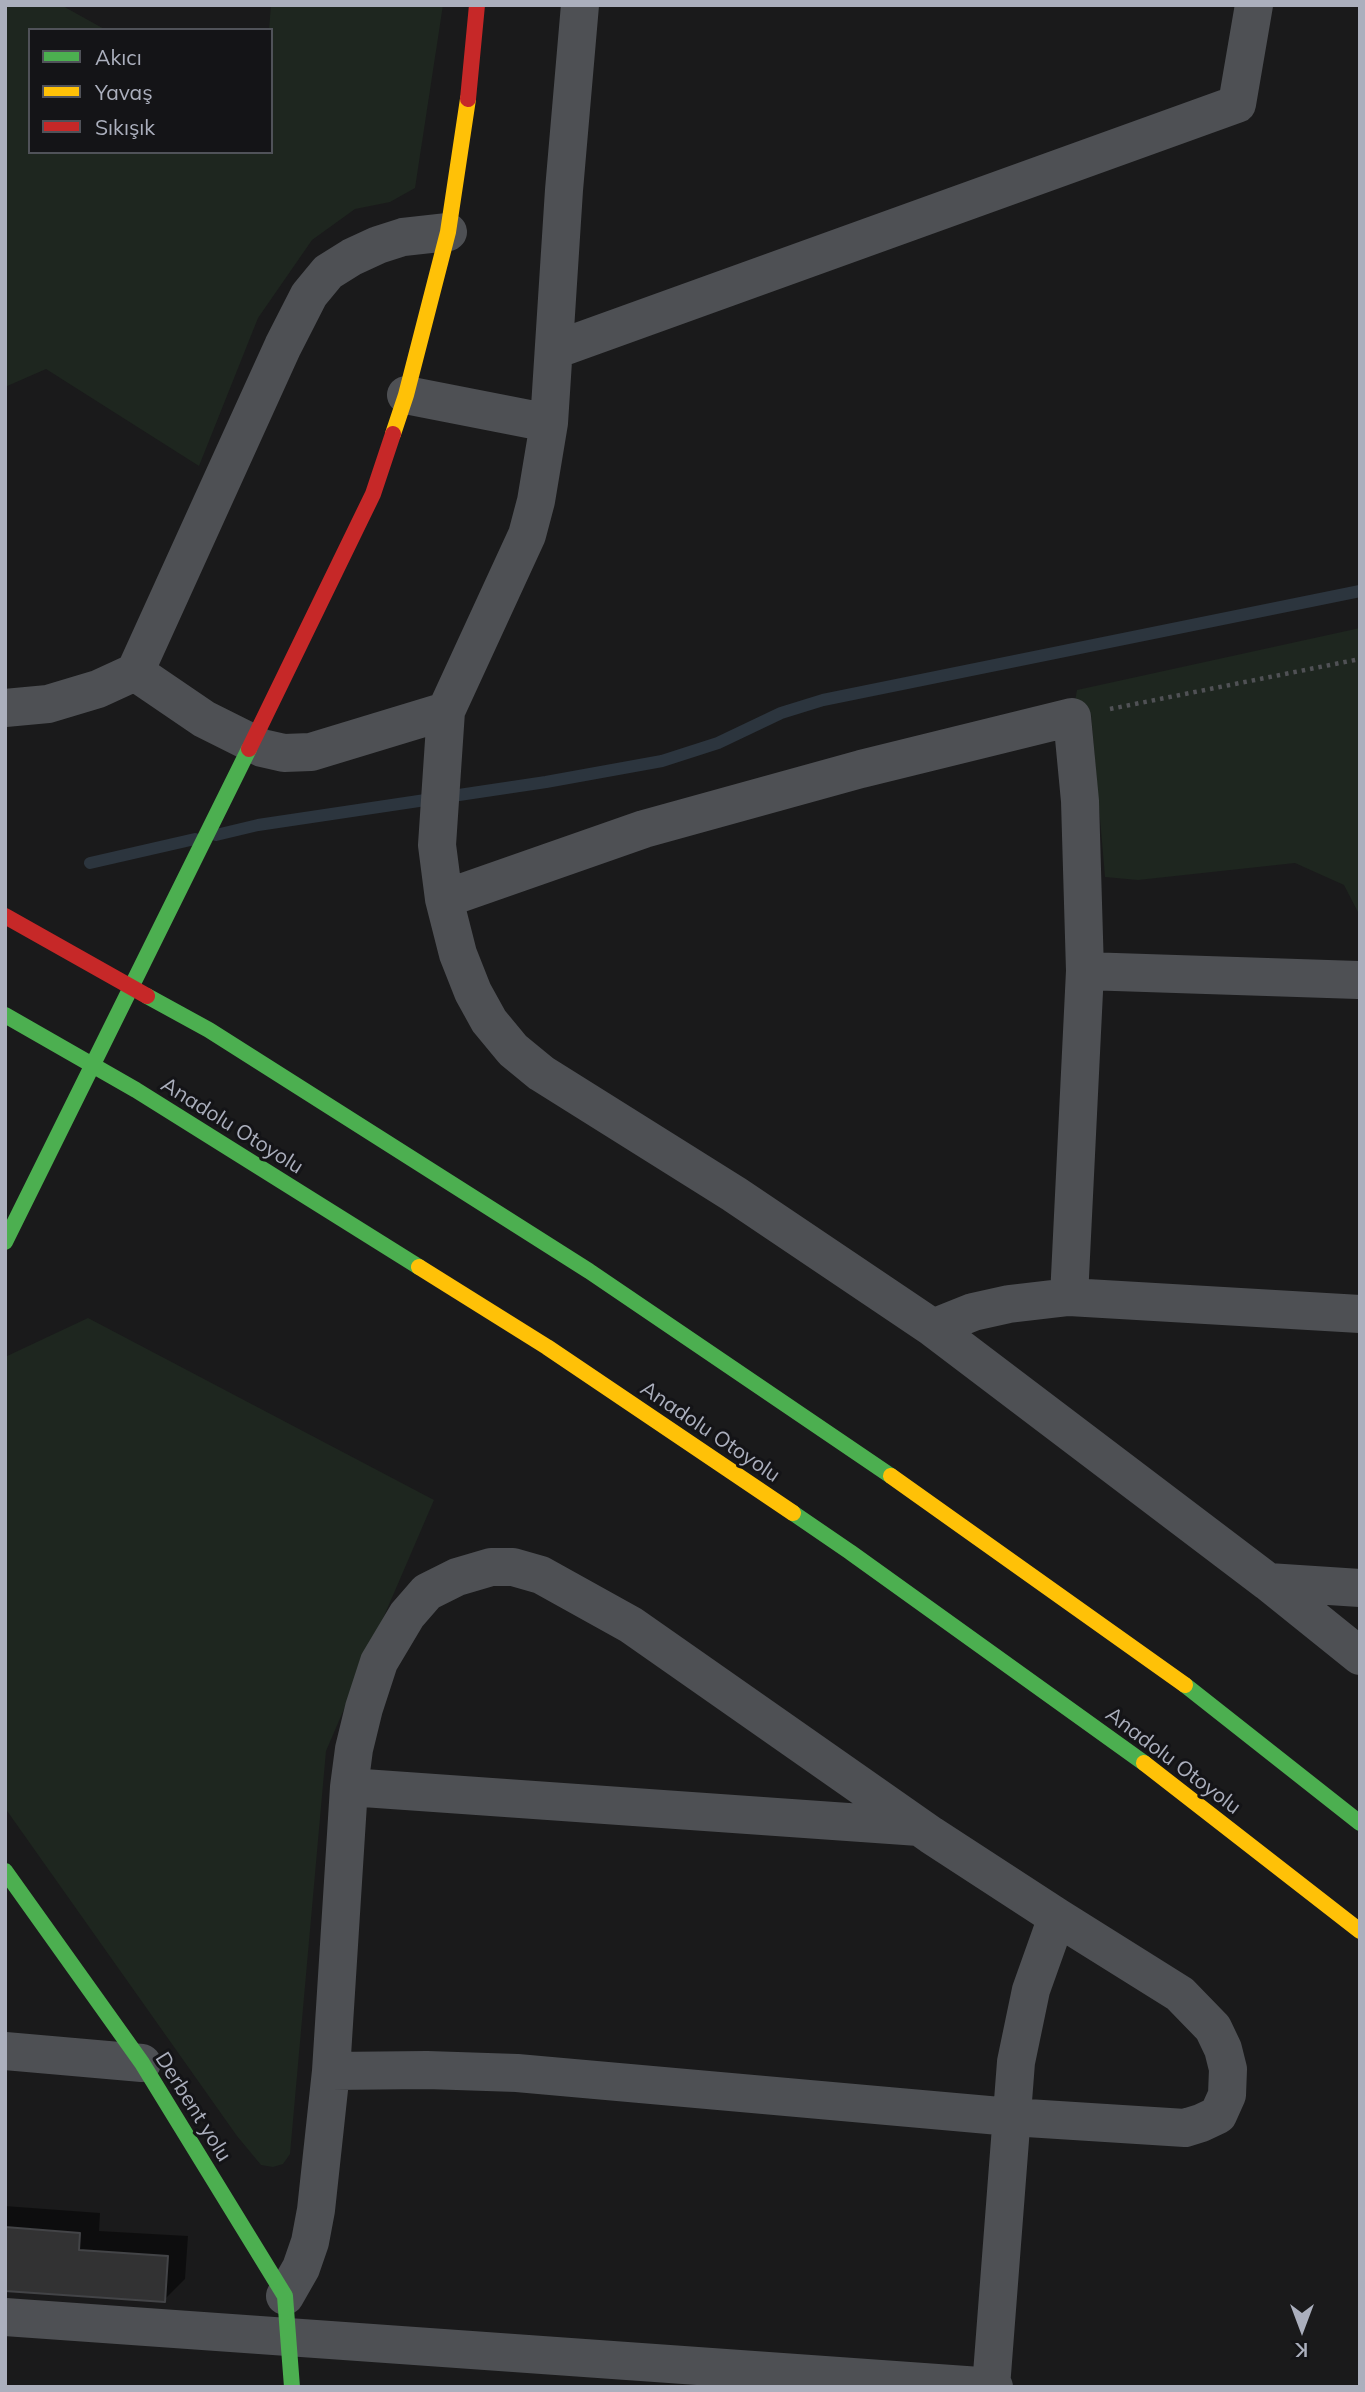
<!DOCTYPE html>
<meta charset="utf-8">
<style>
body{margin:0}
#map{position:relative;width:1365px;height:2392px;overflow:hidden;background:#1a1a1b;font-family:Mulish,sans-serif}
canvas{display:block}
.frame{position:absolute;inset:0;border:7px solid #abafbd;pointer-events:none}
.legend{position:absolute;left:28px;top:28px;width:245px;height:126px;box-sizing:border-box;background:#141417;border:2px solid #505259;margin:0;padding:9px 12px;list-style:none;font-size:21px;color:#abafbd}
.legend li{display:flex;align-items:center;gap:14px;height:35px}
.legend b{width:35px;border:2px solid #505259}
.north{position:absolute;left:1267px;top:2294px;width:70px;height:70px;-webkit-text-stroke:5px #141417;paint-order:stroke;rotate:180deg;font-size:19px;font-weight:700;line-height:28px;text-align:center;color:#abafbd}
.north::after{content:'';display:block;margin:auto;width:24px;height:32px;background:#abafbd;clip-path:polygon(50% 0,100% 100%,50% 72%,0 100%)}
</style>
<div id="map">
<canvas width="1365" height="2392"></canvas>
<div class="frame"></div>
<ul class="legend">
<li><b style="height:9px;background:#4caf50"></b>Akıcı</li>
<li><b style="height:9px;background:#ffc107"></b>Yavaş</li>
<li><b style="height:9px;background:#c62828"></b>Sıkışık</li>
</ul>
<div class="north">K</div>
</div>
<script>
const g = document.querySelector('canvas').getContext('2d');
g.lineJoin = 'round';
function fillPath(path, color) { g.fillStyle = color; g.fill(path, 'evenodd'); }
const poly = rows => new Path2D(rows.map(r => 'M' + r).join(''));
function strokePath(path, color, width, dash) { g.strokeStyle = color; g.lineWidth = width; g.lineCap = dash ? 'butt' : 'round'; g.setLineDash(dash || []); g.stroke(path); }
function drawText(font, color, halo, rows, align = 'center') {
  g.font = font + ' Mulish,sans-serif'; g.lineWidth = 6; g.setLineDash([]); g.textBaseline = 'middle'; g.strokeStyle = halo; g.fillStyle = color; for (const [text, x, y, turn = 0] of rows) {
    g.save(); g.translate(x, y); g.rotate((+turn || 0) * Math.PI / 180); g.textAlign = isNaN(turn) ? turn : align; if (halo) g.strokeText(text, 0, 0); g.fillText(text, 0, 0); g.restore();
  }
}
const green = poly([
 [5,5,61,5,106,30,30,30,30,152,271,152,271,30,269,30,271,5,443,5,415,188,390,202,355,209,312,240,258,318,199,466,46,369,5,387],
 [1360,628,1360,916,1344,885,1295,863,1138,880,1105,877,1091,713,1072,717,1077,690],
 [88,1318,434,1500,326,1751,290,2154,283,2164,273,2167,261,2165,237,2136,5,1808,5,1357]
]);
const shadow = poly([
 [5,2206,100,2213,99,2231,188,2236,185,2279,164,2300,5,2289]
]);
const stream = poly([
 [216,835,258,825,546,782,662,761,718,743,781,713,823,700,1360,591],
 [90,863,195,839]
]);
const building = poly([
 [5,2227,80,2233,79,2250,168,2256,165,2302,5,2291,5,2227]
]);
const path = poly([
 [1110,709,1360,659]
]);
const street = poly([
 [555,350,1237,104,1254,5],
 [406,395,549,423,536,501,527,535,446,711,437,845,444,899,458,954,473,992,489,1021,513,1050,541,1073,734,1194,933,1328,1268,1582,1360,1656],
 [549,423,564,190,580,5],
 [135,672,204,719,262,748,284,753,311,752,446,711],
 [5,708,48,704,98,689,135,672,283,346,309,295,328,272,352,257,378,245,403,237,448,232],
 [444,899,644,829,861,769,1072,717,1080,801,1085,971,1069,1297],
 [1085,971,1358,980],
 [933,1328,973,1312,1009,1304,1069,1297,1360,1314],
 [1268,1582,1360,1588],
 [349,1787,919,1827],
 [5,2051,142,2063],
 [285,2296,301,2268,310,2242,316,2210,331,2071,349,1787,354,1749,364,1708,379,1662,407,1615,427,1592,457,1577,491,1567,513,1567,541,1575,631,1625,931,1835,1057,1917,1180,1994,1213,2028,1223,2049,1228,2069,1227,2095,1218,2115,1201,2123,1185,2128,1011,2117,517,2073,427,2070,331,2071],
 [5,2317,994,2387],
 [991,2387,1016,2062,1031,1990,1057,1917]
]);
const fast = poly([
 [147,996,209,1030,589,1271,891,1476],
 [5,1015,136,1090,419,1267],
 [5,1242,249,749],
 [793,1513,850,1552,1144,1763],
 [1185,1685,1360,1823],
 [5,1871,142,2063,285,2296,292,2387]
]);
const slow = poly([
 [393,434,406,395,448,232,468,99],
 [419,1267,547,1347,793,1513],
 [891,1476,1185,1685],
 [1144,1763,1360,1931]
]);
const jam = poly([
 [468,99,477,5],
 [249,749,373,494,393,434],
 [5,916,147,996]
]);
const streetNames = [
 ["Anadolu Otoyolu",232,1126,32],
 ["Anadolu Otoyolu",710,1432,34],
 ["Anadolu Otoyolu",1173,1761,37],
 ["Derbent yolu",193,2107,58]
];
fillPath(green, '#1e261f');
fillPath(shadow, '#0007');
strokePath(stream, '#2c353e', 12);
fillPath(building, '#323233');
strokePath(building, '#434447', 2);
strokePath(path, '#505155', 4.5, [3.5, 5]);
strokePath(street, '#4e5054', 38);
strokePath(fast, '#4caf50', 16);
strokePath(slow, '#ffc107', 16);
strokePath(jam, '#c62828', 16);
drawText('21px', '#abafbd', '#141417', streetNames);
</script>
